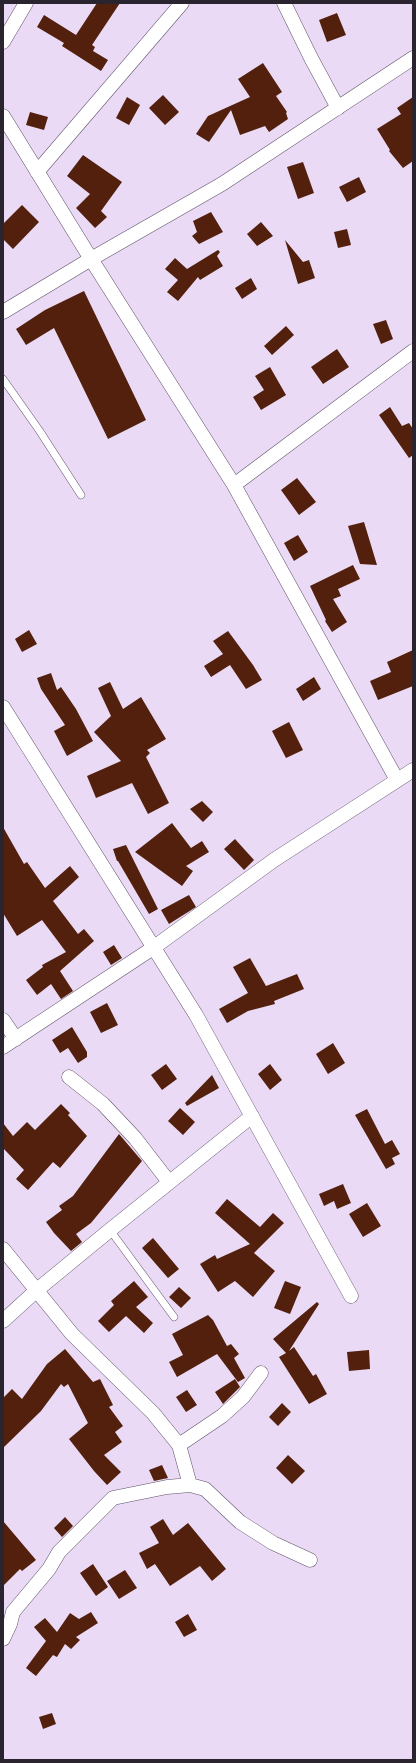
<!DOCTYPE html>
<style>
body{margin:0}
#map{position:relative;width:416px;height:1763px;overflow:hidden;background:#eadaf5;font-family:Mulish,sans-serif}
canvas{display:block}
.frame{position:absolute;inset:0;border:4px solid #2a242e;pointer-events:none}
</style>
<div id="map">
<canvas width="416" height="1763"></canvas>
<div class="frame"></div>
</div>
<script>
const g = document.querySelector('canvas').getContext('2d');
g.lineJoin = 'round';
function fillPath(path, color) { g.fillStyle = color; g.fill(path, 'evenodd'); }
const poly = rows => new Path2D(rows.map(r => 'M' + r).join(''));
function strokePath(path, color, width, dash) { g.strokeStyle = color; g.lineWidth = width; g.lineCap = dash ? 'butt' : 'round'; g.setLineDash(dash || []); g.stroke(path); }
const building = poly([
 [97,3,120,3,92,45,95,47,93,51,108,60,101,71,62,46,64,43,37,27,44,15,76,35],
 [337,13,346,35,327,42,319,20],
 [263,63,282,92,276,96,287,112,286,113,288,119,269,132,265,126,240,135,231,110,209,142,196,134,208,116,250,97,238,79],
 [163,95,179,112,165,125,149,108],
 [127,97,140,105,129,125,116,118],
 [413,97,413,161,403,168,389,151,390,150,377,129,401,114,397,108],
 [30,112,48,117,44,130,26,125],
 [83,155,122,182,101,211,107,217,95,228,76,208,90,194,67,176],
 [303,162,314,193,298,199,287,167],
 [359,177,366,192,347,202,339,187],
 [22,205,39,222,13,249,3,239,3,224],
 [211,212,223,232,199,244,192,236,197,232,193,221],
 [261,222,273,236,257,246,247,234],
 [347,229,351,245,338,248,334,232],
 [285,240,303,262,309,260,315,278,298,284],
 [218,250,220,252,217,256,223,266,200,280,198,277,178,301,167,292,178,280,165,269,175,258,187,269],
 [251,278,257,289,242,299,235,288],
 [84,291,146,420,108,439,54,328,26,345,16,329,45,310],
 [386,320,393,339,381,344,373,324],
 [286,326,294,335,272,355,264,346],
 [337,349,349,367,323,384,311,367],
 [270,367,286,395,261,410,253,397,264,390,255,376],
 [390,407,402,426,409,423,413,429,413,455,409,458,379,415],
 [297,478,316,502,299,515,281,490],
 [364,522,377,565,360,564,348,526],
 [298,535,308,552,294,561,284,543],
 [353,565,360,579,338,589,341,596,333,599,347,622,332,632,325,621,326,620,310,586],
 [29,630,37,644,22,652,15,639],
 [228,631,253,665,262,680,246,689,230,665,211,677,204,666,223,654,213,641],
 [413,650,413,686,378,700,370,681,391,672,387,662],
 [51,673,57,690,61,687,76,709,93,741,67,756,54,731,65,725,41,689,37,678],
 [314,677,321,689,303,701,296,689],
 [110,682,123,709,141,697,166,739,147,750,150,753,146,757,169,803,148,814,132,783,96,798,87,776,121,761,94,732,111,716,98,688],
 [289,722,303,750,286,758,272,731],
 [202,801,213,812,203,822,190,809],
 [172,823,191,848,202,841,209,852,186,866,193,871,182,886,135,852],
 [3,827,24,864,27,862,45,888,70,866,79,877,53,901,78,934,84,929,94,941,60,971,73,991,61,999,51,984,37,995,26,980,43,967,42,965,66,952,42,920,17,936,3,913],
 [235,839,254,860,244,870,224,849],
 [126,845,158,909,149,914,118,861,117,861,113,849],
 [189,895,196,907,169,924,161,910],
 [114,945,122,958,111,965,103,952],
 [250,958,266,986,297,974,304,989,274,1001,275,1004,248,1011,227,1023,219,1009,248,993,233,967],
 [107,1003,118,1025,101,1033,90,1012],
 [72,1027,87,1052,87,1057,78,1063,68,1048,60,1053,52,1040],
 [333,1043,345,1063,328,1074,316,1054],
 [166,1064,177,1079,162,1090,151,1075],
 [270,1064,282,1080,270,1090,258,1074],
 [212,1075,219,1088,187,1106,185,1103],
 [61,1104,70,1113,68,1115,87,1136,60,1168,53,1162,28,1190,16,1179,24,1170,3,1148,3,1123,13,1136,27,1122,35,1130],
 [180,1108,195,1122,183,1135,168,1121],
 [367,1109,385,1144,392,1140,400,1154,392,1158,395,1164,386,1169,355,1115],
 [119,1134,142,1161,91,1223,76,1234,82,1242,71,1251,54,1233,46,1222,62,1210,59,1206,73,1196],
 [343,1184,351,1203,337,1209,334,1201,324,1206,319,1194],
 [227,1199,260,1227,273,1213,284,1223,254,1253,275,1271,253,1297,235,1281,218,1292,200,1264,215,1255,217,1259,250,1244,215,1213],
 [367,1203,381,1226,363,1237,349,1214],
 [153,1238,179,1269,168,1278,142,1248],
 [134,1281,148,1297,136,1307,153,1323,144,1333,126,1316,109,1332,98,1321,114,1305,111,1301],
 [285,1281,301,1287,290,1314,274,1308],
 [179,1287,191,1298,181,1308,169,1297],
 [317,1302,319,1304,289,1351,294,1347,313,1376,316,1374,327,1394,309,1404,279,1357,286,1353,273,1339],
 [208,1315,213,1320,227,1346,231,1344,239,1354,234,1358,245,1378,238,1382,217,1354,177,1377,169,1362,183,1355,172,1334],
 [65,1349,93,1382,100,1379,113,1405,109,1407,123,1426,115,1432,122,1442,104,1455,121,1472,107,1485,94,1471,69,1439,88,1423,68,1384,64,1387,61,1384,41,1411,3,1448,3,1398,12,1389,22,1399,47,1364],
 [369,1350,370,1369,349,1371,347,1352],
 [235,1379,240,1387,223,1404,215,1392],
 [187,1390,197,1405,186,1412,176,1397],
 [282,1403,291,1412,278,1426,269,1417],
 [288,1455,305,1471,292,1484,276,1468],
 [162,1465,168,1478,154,1481,149,1470],
 [65,1517,73,1526,62,1537,54,1528],
 [163,1519,173,1535,188,1523,226,1569,212,1581,200,1566,170,1586,155,1564,147,1569,139,1553,159,1543,150,1527],
 [3,1521,36,1560,22,1571,20,1569,3,1586],
 [93,1564,108,1587,96,1596,80,1573],
 [125,1570,137,1588,119,1599,107,1581],
 [91,1612,98,1623,76,1637,80,1640,71,1649,65,1644,57,1657,53,1655,36,1676,26,1668,46,1641,34,1627,45,1618,57,1632,70,1613,79,1619],
 [188,1614,197,1630,184,1637,175,1622],
 [52,1713,56,1724,43,1729,39,1717]
]);
const service = poly([
 [3,379,39,430,81,495],
 [110,1230,174,1317]
]);
const minor = poly([
 [284,3,311,58,338,108],
 [3,42,26,3],
 [3,116,91,259,234,485,397,780],
 [37,172,182,3],
 [3,312,91,259,222,184,413,58],
 [234,485,413,351],
 [3,707,196,1015,351,1296],
 [3,1020,16,1039],
 [3,1047,153,948,274,860,413,770],
 [69,1077,103,1104,135,1138,169,1182],
 [3,1249,72,1334,153,1413,179,1445,190,1485],
 [3,1321,37,1290,110,1230,252,1116],
 [179,1445,222,1416,243,1397,261,1373],
 [3,1639,10,1624,13,1612,49,1569,59,1552,113,1498,167,1487,190,1485,205,1489,240,1522,273,1543,310,1560]
]);
fillPath(building, '#52200c');
strokePath(service, '#5f5268', 8);
strokePath(minor, '#5f5268', 15);
strokePath(service, '#fff', 7);
strokePath(minor, '#fff', 14);
</script>
